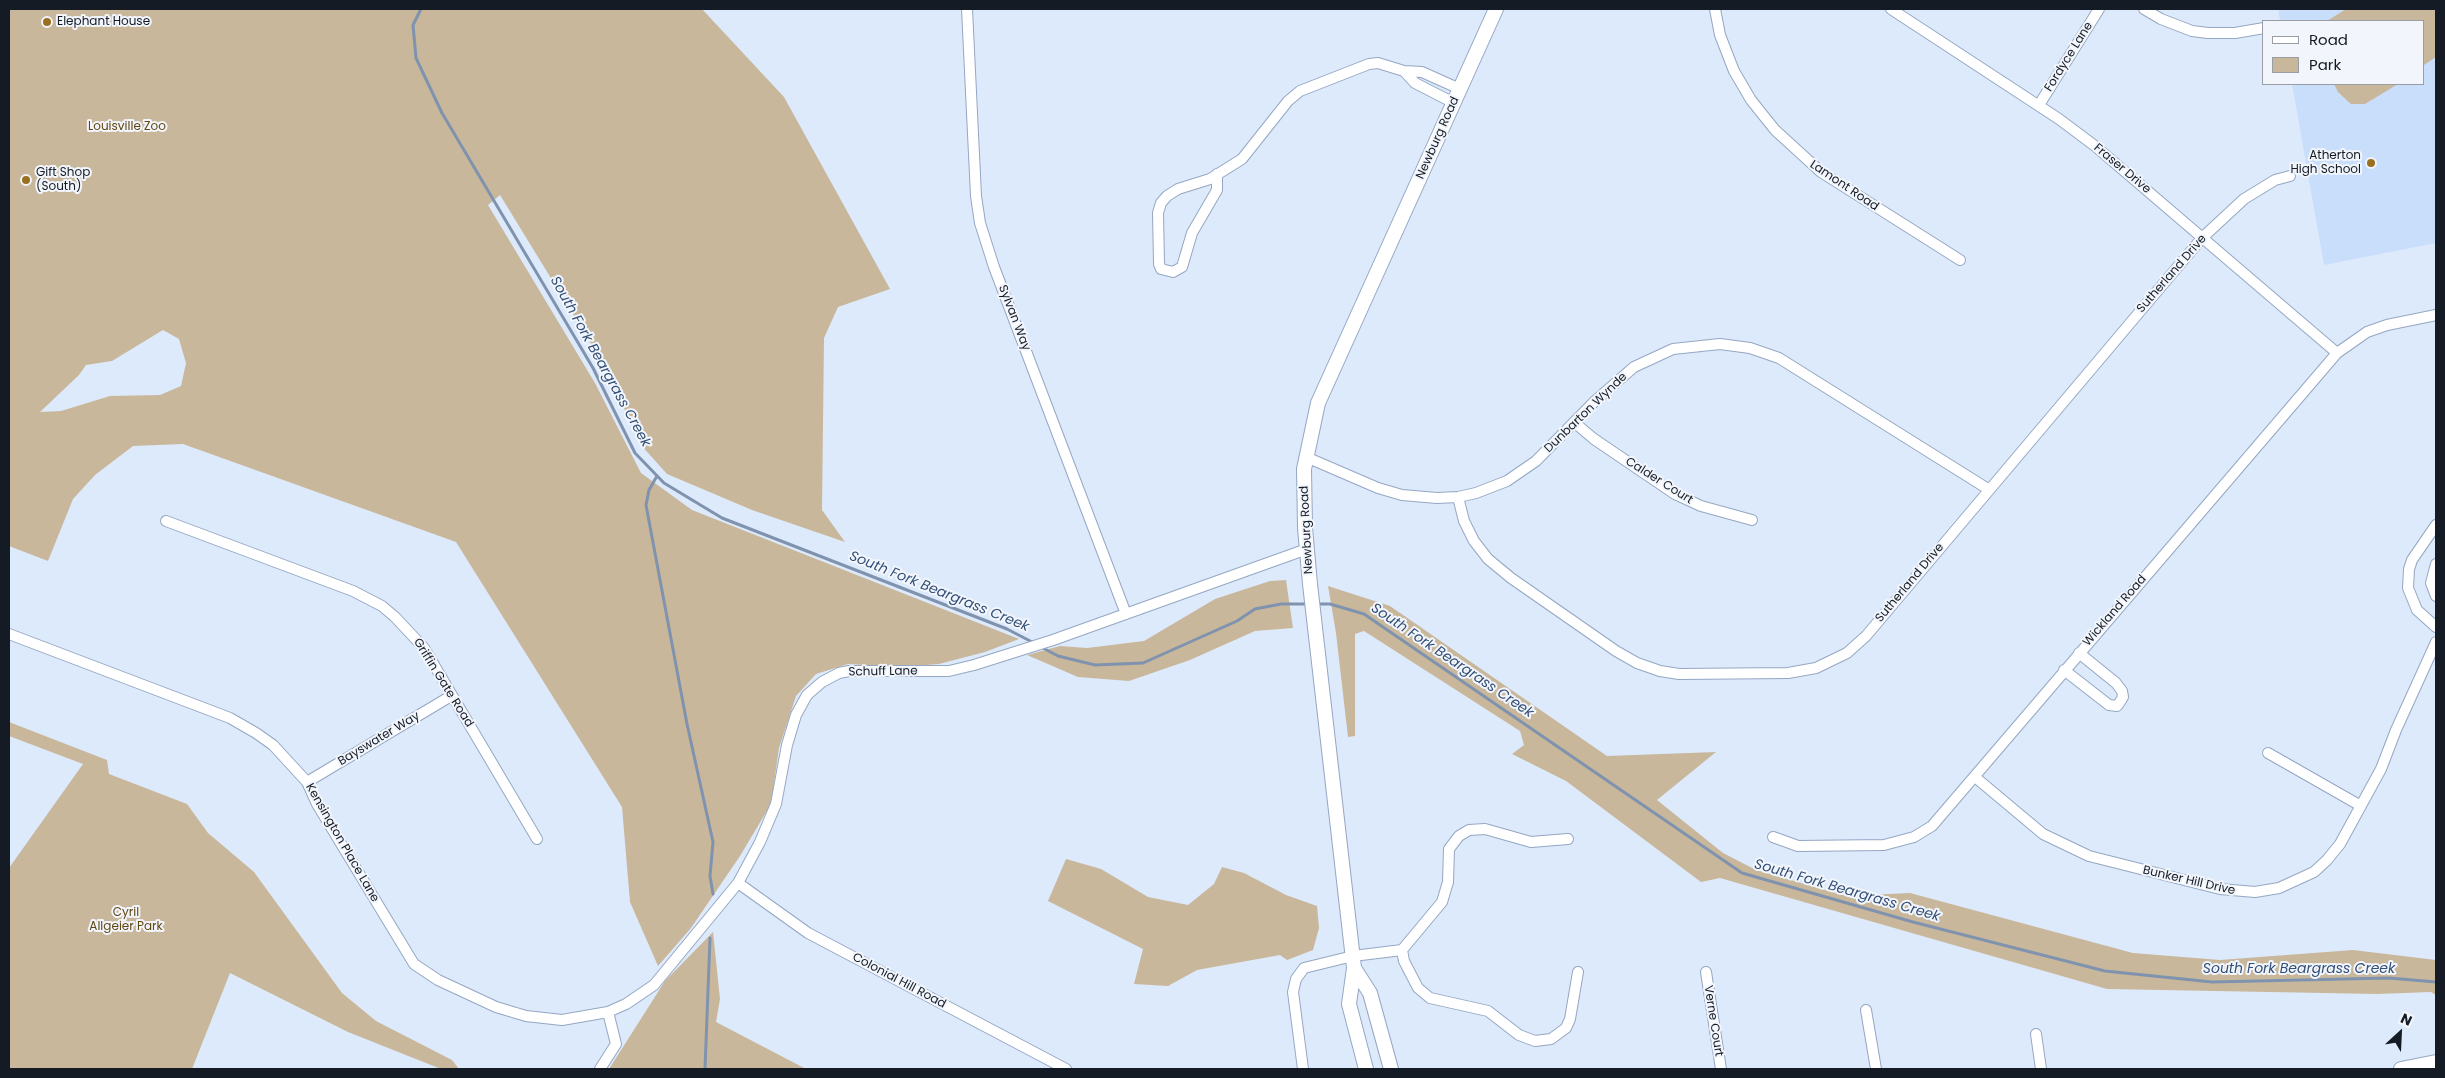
<!DOCTYPE html>
<style>
body{margin:0}
#map{position:relative;width:2445px;height:1078px;overflow:hidden;background:#ddeafb;font-family:Poppins,sans-serif}
canvas{display:block}
.frame{position:absolute;inset:0;border:10px solid #141b25;pointer-events:none}
.legend{position:absolute;left:2262px;top:20px;width:162px;height:65px;box-sizing:border-box;background:#f2f6fc;border:1px solid #999ea6;margin:0;padding:6px 9px;list-style:none;font-size:15px;color:#141b25}
.legend li{display:flex;align-items:center;gap:10px;height:25px}
.legend b{width:25px;border:1px solid #999ea6}
.north{position:absolute;left:2375px;top:1008px;width:50px;height:50px;-webkit-text-stroke:4px #f2f6fc;paint-order:stroke;rotate:25deg;font-size:14px;font-weight:700;line-height:20px;text-align:center;color:#141b25}
.north::after{content:'';display:block;margin:auto;width:18px;height:22px;background:#141b25;clip-path:polygon(50% 0,100% 100%,50% 72%,0 100%)}
</style>
<div id="map">
<canvas width="2445" height="1078"></canvas>
<div class="frame"></div>
<ul class="legend">
<li><b style="height:6px;background:#fff"></b>Road</li>
<li><b style="height:14px;background:#c9b79c"></b>Park</li>
</ul>
<div class="north">N</div>
</div>
<script>
const g = document.querySelector('canvas').getContext('2d');
g.lineJoin = 'round';
function fillPath(path, color) { g.fillStyle = color; g.fill(path, 'evenodd'); }
const poly = rows => new Path2D(rows.map(r => 'M' + r).join(''));
function strokePath(path, color, width, dash) { g.strokeStyle = color; g.lineWidth = width; g.lineCap = dash ? 'butt' : 'round'; g.setLineDash(dash || []); g.stroke(path); }
function drawText(font, color, halo, rows, align = 'center') {
  g.font = font + ' Poppins,sans-serif'; g.lineWidth = 4; g.setLineDash([]); g.textBaseline = 'middle'; g.strokeStyle = halo; g.fillStyle = color; for (const [text, x, y, turn = 0] of rows) {
    g.save(); g.translate(x, y); g.rotate((+turn || 0) * Math.PI / 180); g.textAlign = isNaN(turn) ? turn : align; if (halo) g.strokeText(text, 0, 0); g.fillText(text, 0, 0); g.restore();
  }
}
const built = poly([
 [2278,9,2436,9,2436,243,2324,265,2292,84,2424,84,2424,21,2280,21]
]);
const green = poly([
 [9,9,702,9,784,97,890,289,838,307,824,338,822,510,845,542,752,510,667,474,640,444,606,368,500,195,488,205,595,383,641,473,692,510,1019,639,985,652,939,664,899,667,848,664,816,674,796,696,779,748,771,804,740,856,691,928,658,966,630,902,622,807,456,542,183,444,133,446,95,475,73,499,48,561,9,546],
 [163,330,179,339,186,363,181,386,160,395,110,396,61,411,40,412,79,375,86,365,112,361],
 [2346,9,2436,9,2436,57,2424,65,2424,21,2327,21],
 [2334,84,2398,84,2365,104,2351,104,2338,92],
 [1286,580,1293,628,1255,631,1190,660,1129,681,1078,677,1027,655,1060,646,1087,648,1144,641,1215,599,1270,581],
 [1328,586,1390,606,1607,756,1716,752,1657,800,1723,853,1756,870,1846,896,1910,893,2133,953,2220,960,2353,950,2436,960,2436,995,2431,992,2377,994,2107,989,1720,878,1701,882,1566,781,1512,754,1524,745,1520,731,1364,631,1355,634,1355,736,1348,737,1336,633],
 [9,722,107,760,109,774,187,804,208,833,254,872,342,993,376,1021,452,1060,459,1069,441,1069,348,1032,230,973,192,1069,9,1069,9,868,83,764,9,736],
 [1066,859,1101,869,1148,897,1188,905,1214,884,1222,867,1244,873,1286,895,1317,906,1319,928,1313,950,1287,960,1280,955,1197,970,1168,986,1134,984,1143,949,1048,901],
 [713,932,720,999,716,1022,806,1069,609,1069,665,981]
]);
const stream = poly([
 [421,9,413,25,416,58,442,113,593,368,635,453,664,483,722,518,1007,629,1034,643],
 [657,476,649,490,646,505,687,724,713,842,710,876,713,894],
 [1315,604,1330,604,1364,614,1742,873,1913,922,2105,971,2212,982,2389,978,2436,982],
 [1041,647,1058,656,1095,665,1143,663,1237,621,1255,609,1281,604,1309,604],
 [705,1069,710,938]
]);
const minor = poly([
 [967,9,976,196,980,223,994,267,1126,614],
 [1715,9,1720,35,1734,71,1751,100,1775,130,1821,172,1960,260],
 [1891,9,2059,119,2095,146,2337,353],
 [2144,9,2161,19,2192,31,2208,33,2235,33,2264,28],
 [1404,71,1415,83,1454,103],
 [2039,105,2099,9],
 [1217,174,1217,190,1192,233,1182,267,1173,272,1161,269,1159,264,1158,213,1161,203,1167,196,1178,189,1210,179,1242,159,1288,101,1300,91,1369,64,1378,63,1404,71,1422,72,1460,89],
 [1575,423,1594,439,1675,494,1701,506,1752,520],
 [1306,457,1378,488,1402,495,1437,498,1458,497,1476,493,1507,481,1536,461,1595,401,1634,367,1673,349,1720,344,1750,348,1779,358,1988,489],
 [1458,497,1464,521,1474,541,1488,559,1511,578,1616,651,1637,663,1660,671,1679,674,1788,673,1816,668,1847,653,1866,636,2202,238,2244,199,2275,180,2290,176],
 [166,521,353,591,382,606,395,617,424,648,537,839],
 [2436,525,2412,560,2409,569,2408,588,2417,610,2436,627],
 [2436,564,2431,583,2436,596],
 [9,634,230,718,256,733,273,745,307,782,317,804,414,964,438,980,496,1007,526,1016,562,1020,608,1012,626,1004,654,985,738,883,760,842,776,804,787,745,796,715,807,695,822,682,839,673,849,671,949,671,974,665,1053,640,1307,549],
 [2064,670,2109,705,2117,706,2120,702,2123,697,2122,691,2116,683,2079,653],
 [2268,753,2361,806],
 [1975,777,2043,834,2089,856,2220,889,2255,892,2279,888,2314,872,2327,860,2340,844,2381,769,2396,730,2436,642],
 [307,782,451,696],
 [1773,837,1798,846,1884,845,1914,837,1932,826,2337,353,2367,332,2387,325,2436,315],
 [738,883,808,933,1066,1069],
 [1402,950,1404,961,1418,988,1430,998,1488,1011,1519,1035,1535,1041,1551,1039,1566,1028,1570,1019,1578,972],
 [1706,972,1721,1069],
 [1866,1010,1876,1069],
 [2036,1034,2041,1069],
 [600,1069,616,1044,608,1012],
 [1303,1069,1293,992,1296,979,1304,968,1353,956,1402,950,1442,902,1448,882,1449,849,1459,836,1469,830,1485,829,1531,842,1568,839]
]);
const major = poly([
 [1354,968,1370,993,1391,1069],
 [1366,1069,1349,1004,1354,968,1310,584,1305,528,1304,469,1318,403,1496,9],
 [2401,1069,2436,1062]
]);
const markers = [
 [47,22,5,"#9a6f1d"],
 [2371,163,5,"#9a6f1d"],
 [26,180,5,"#9a6f1d"]
];
const poiNames = [
 ["Elephant House",57,22],
 ["Atherton",2361,156,"right"],
 ["High School",2361,170,"right"],
 ["Gift Shop",36,173],
 ["(South)",36,187]
];
const streetNames = [
 ["Fordyce Lane",2069,57,-58],
 ["Newburg Road",1438,138,-66],
 ["Fraser Drive",2122,169,40],
 ["Lamont Road",1844,186,34],
 ["Sutherland Drive",2172,274,-49],
 ["Sylvan Way",1014,318,69],
 ["Dunbarton Wynde",1586,413,-44],
 ["Calder Court",1659,481,32],
 ["Newburg Road",1307,530,-93],
 ["Sutherland Drive",1910,583,-50],
 ["Wickland Road",2115,611,-49],
 ["Schuff Lane",883,672,-1],
 ["Griffin Gate Road",443,683,58],
 ["Bayswater Way",379,739,-31],
 ["Kensington Place Lane",342,843,60],
 ["Bunker Hill Drive",2189,881,13],
 ["Colonial Hill Road",899,981,28],
 ["Verne Court",1713,1021,81]
];
const parkNames = [
 ["Louisville Zoo",127,127],
 ["Cyril",126,913],
 ["Allgeier Park",126,927]
];
const waterNames = [
 ["South Fork Beargrass Creek",600,362,61],
 ["South Fork Beargrass Creek",939,592,22],
 ["South Fork Beargrass Creek",1452,661,34],
 ["South Fork Beargrass Creek",1847,891,16],
 ["South Fork Beargrass Creek",2299,969]
];
fillPath(built, '#c9defa');
fillPath(green, '#c9b79c');
strokePath(stream, '#8093ae', 3);
strokePath(minor, '#94a7c3', 12);
strokePath(major, '#94a7c3', 16);
strokePath(minor, '#fff', 10);
strokePath(major, '#fff', 14);
for (const [x, y, r, color] of markers) { const dot = new Path2D(); dot.arc(x, y, r, 0, 2 * Math.PI); g.fillStyle = color; g.fill(dot); strokePath(dot, '#f2f6fc', 2); }
drawText('12px', '#141b25', '#f2f6fc', poiNames, 'left');
drawText('12px', '#141b25', '#f2f6fc', streetNames);
drawText('12px', '#624713', '#f2f6fc', parkNames);
drawText('italic 14px', '#324f77', '#f2f6fc', waterNames);
</script>
